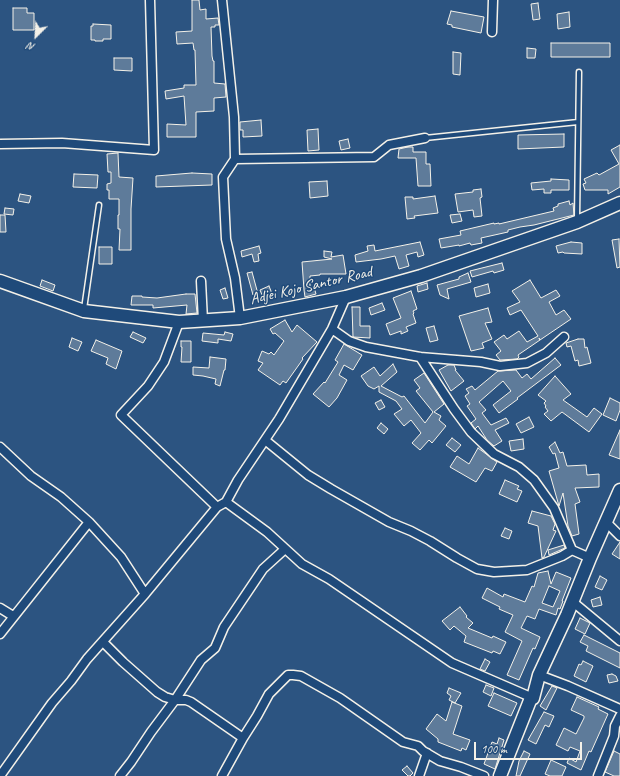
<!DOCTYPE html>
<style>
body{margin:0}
#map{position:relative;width:620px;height:776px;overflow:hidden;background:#2c5481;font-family:Caveat,sans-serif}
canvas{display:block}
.north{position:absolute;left:16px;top:16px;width:40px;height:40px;-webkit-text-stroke:3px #1f4a7a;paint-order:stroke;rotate:204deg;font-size:11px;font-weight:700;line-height:16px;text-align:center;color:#f4f1e8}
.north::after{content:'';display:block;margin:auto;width:14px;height:18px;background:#f4f1e8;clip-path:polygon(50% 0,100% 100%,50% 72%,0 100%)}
.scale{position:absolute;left:474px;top:742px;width:108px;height:18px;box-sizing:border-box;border:2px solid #f4f1e8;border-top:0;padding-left:5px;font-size:12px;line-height:14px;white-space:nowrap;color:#f4f1e8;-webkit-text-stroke:3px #1f4a7a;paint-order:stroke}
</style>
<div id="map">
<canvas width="620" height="776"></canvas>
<div class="north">N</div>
<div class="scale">100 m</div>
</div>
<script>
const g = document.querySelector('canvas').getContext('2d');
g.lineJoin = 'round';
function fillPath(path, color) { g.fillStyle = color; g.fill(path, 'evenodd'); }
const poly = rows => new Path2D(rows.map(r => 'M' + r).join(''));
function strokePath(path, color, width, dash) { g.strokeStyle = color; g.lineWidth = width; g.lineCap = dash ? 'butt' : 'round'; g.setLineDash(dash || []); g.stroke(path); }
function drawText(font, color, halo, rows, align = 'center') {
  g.font = font + ' Caveat,sans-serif'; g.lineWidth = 3; g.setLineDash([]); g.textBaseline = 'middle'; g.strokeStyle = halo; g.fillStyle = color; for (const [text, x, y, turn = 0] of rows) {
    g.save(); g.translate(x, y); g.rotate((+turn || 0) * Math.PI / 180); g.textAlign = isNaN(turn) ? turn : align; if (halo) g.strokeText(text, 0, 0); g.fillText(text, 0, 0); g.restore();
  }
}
const building = poly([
 [192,0,199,0,200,10,206,9,206,19,218,18,219,25,215,25,215,27,211,27,212,56,213,61,214,61,214,83,225,84,226,97,214,98,214,111,196,112,196,137,167,137,167,124,186,125,184,96,166,99,165,91,184,88,184,85,196,85,195,50,194,50,193,43,177,44,176,32,192,31,192,0],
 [538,3,540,19,533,20,531,4,538,3],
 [13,8,27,8,27,13,34,13,34,30,13,30,13,8],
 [451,11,484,17,481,33,452,27,452,25,447,24,451,11],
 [569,12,570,27,558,29,557,14,569,12],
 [93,24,111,25,111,39,103,39,103,41,95,41,95,40,91,40,91,26,93,26,93,24],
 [551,43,610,43,610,57,551,57,551,43],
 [527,48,536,49,535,58,527,58,527,48],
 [453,52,461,53,460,75,453,74,453,52],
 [114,58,132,58,132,71,114,70,114,58],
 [261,120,262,136,243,137,243,130,240,130,240,122,261,120],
 [318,129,319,150,308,151,307,130,318,129],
 [564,134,564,147,518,149,518,135,564,134],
 [348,139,350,148,341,150,339,141,348,139],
 [620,145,620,187,608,194,608,190,585,190,583,184,586,183,584,179,597,173,599,175,619,164,611,150,620,145],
 [408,147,413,147,413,152,426,152,426,164,430,164,431,186,418,186,416,158,398,158,399,149,408,147],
 [118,153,119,177,133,178,131,209,131,250,119,250,120,229,118,229,118,215,119,215,119,199,109,199,109,190,107,190,107,184,111,183,111,172,108,172,107,154,118,153],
 [192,173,212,174,212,185,156,187,156,176,192,173],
 [74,174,98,175,97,188,73,187,74,174],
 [551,179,569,180,569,190,551,190,551,193,544,193,544,189,532,190,531,183,551,181,551,179],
 [327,181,328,196,310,198,309,182,327,181],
 [481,189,482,197,480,198,482,216,474,217,473,210,458,212,455,194,473,192,473,190,481,189],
 [20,194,31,196,29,203,18,201,20,194],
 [435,196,438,213,414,216,415,218,407,219,405,197,413,197,413,199,435,196],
 [569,201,570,205,573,203,574,215,534,225,520,227,508,230,508,232,481,238,482,243,471,245,470,243,459,246,459,245,441,248,439,239,461,235,460,231,494,223,494,224,499,223,499,224,554,211,553,208,558,206,558,204,569,201],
 [5,208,14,209,13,215,4,214,5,208],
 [460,214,462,221,452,223,450,215,460,214],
 [0,215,5,215,6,232,0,232,0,215],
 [619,239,620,267,617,268,612,240,619,239],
 [420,242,424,255,418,257,417,252,406,255,409,266,399,269,395,256,381,259,356,262,355,255,368,251,367,246,374,245,375,251,420,242],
 [571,242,582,243,582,254,564,253,563,252,558,253,556,246,571,242],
 [259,246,261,253,258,254,259,261,254,262,252,254,242,257,241,251,259,246],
 [99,247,112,247,112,264,99,264,99,247],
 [324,251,332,252,331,257,343,255,346,274,320,274,320,275,310,276,310,288,314,287,316,294,305,297,304,290,302,262,332,259,324,257,324,251],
 [502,263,504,270,494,273,493,271,472,277,470,271,502,263],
 [252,272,258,294,253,295,247,273,252,272],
 [468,273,471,282,447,289,449,299,440,295,437,285,459,279,459,277,468,273],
 [42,280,55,285,53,291,40,286,42,280],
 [530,280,541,298,556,290,560,296,549,302,556,315,564,310,571,319,540,340,539,338,540,340,518,355,519,357,517,359,500,360,496,355,501,351,494,342,504,335,507,339,519,331,527,342,538,336,521,310,510,315,507,308,520,302,512,291,530,280],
 [427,283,428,289,418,292,417,286,427,283],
 [488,284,490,293,476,297,474,288,488,284],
 [269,286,273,296,264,300,260,290,269,286],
 [225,288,228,298,223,299,220,290,225,288],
 [411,291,417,309,413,311,414,313,413,314,416,323,406,327,408,331,401,334,401,331,390,335,386,324,401,318,393,298,411,291],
 [186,294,195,294,197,313,186,314,187,305,153,308,153,305,131,305,132,296,142,296,142,297,157,298,186,294],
 [382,303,385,310,371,315,369,308,382,303],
 [352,307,360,307,360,326,370,326,370,338,353,337,352,307],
 [488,308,492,322,485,323,492,339,482,343,484,348,471,351,459,316,488,308],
 [285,320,292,332,297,325,317,342,302,358,303,359,286,383,283,381,280,385,258,370,263,363,258,361,262,351,269,354,271,352,274,355,284,341,275,333,273,334,270,329,285,320],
 [434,326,438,340,430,342,426,328,434,326],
 [133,332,146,338,143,343,130,337,133,332],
 [225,332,233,334,231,341,218,339,218,343,202,341,203,333,224,335,225,332],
 [72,338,82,342,78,351,69,347,72,338],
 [578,339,584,339,585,348,587,347,591,363,579,366,578,360,575,361,571,346,567,347,566,343,578,339],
 [96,340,122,351,116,369,106,364,108,358,91,351,96,340],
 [181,341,191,341,191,362,181,362,182,347,181,347,181,341],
 [344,344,362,355,353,370,344,365,339,375,347,380,337,398,329,407,313,394,324,382,325,383,338,362,335,360,344,344],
 [210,357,226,359,225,370,224,370,220,386,215,384,216,379,203,376,193,375,193,367,209,368,210,357],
 [555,358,561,365,517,398,518,399,499,413,493,405,511,391,503,381,479,402,486,410,482,413,491,425,506,418,509,423,495,430,502,441,494,446,487,440,478,426,475,429,471,423,476,419,467,406,470,404,465,396,469,393,466,389,472,386,475,390,498,371,516,370,522,378,527,374,531,379,555,358],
 [393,364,397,372,381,386,402,397,404,396,425,423,433,412,416,391,420,388,414,380,424,373,444,404,434,412,441,416,439,420,446,426,432,443,429,440,420,450,412,443,421,433,411,420,404,426,394,414,402,409,396,401,379,392,379,386,374,389,368,386,361,376,374,367,380,376,393,364],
 [448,365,454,365,456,370,455,370,464,381,451,391,439,370,448,365],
 [555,376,571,394,563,400,587,417,594,408,602,414,589,432,562,412,551,421,544,414,548,411,545,407,546,406,544,403,546,401,538,395,555,376],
 [610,398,620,403,620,410,616,421,603,415,610,398],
 [381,400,385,407,379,410,375,403,381,400],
 [529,417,534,427,521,433,516,424,529,417],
 [381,423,388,429,384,434,377,428,381,423],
 [620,430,620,459,609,455,620,430],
 [452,438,461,445,455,452,446,445,452,438],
 [523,439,524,449,511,451,509,441,523,439],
 [555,442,560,453,563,452,567,466,586,465,587,475,599,474,599,487,575,488,580,502,575,504,579,534,572,536,568,526,563,493,559,506,549,471,559,468,555,453,553,454,549,447,555,442],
 [478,448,497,462,492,471,485,468,476,482,450,467,457,456,469,464,478,448],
 [505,480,519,486,517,489,522,491,517,502,499,494,505,480],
 [532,511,551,516,555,524,553,530,556,531,544,557,542,558,538,526,528,523,532,511],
 [505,528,512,531,509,539,501,536,505,528],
 [620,542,620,559,612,554,620,542],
 [564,545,565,548,549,555,548,550,564,545],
 [548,571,551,584,556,572,571,578,562,601,563,601,560,609,558,608,556,615,539,609,535,619,527,616,521,628,540,637,535,649,533,648,519,680,507,675,522,641,505,632,513,615,499,609,500,607,482,598,487,588,503,597,504,594,525,602,532,586,534,587,538,573,548,571],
 [549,586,560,591,553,607,542,603,549,586],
 [600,576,607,580,602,590,595,587,600,576],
 [600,597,602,605,593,607,591,600,600,597],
 [460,607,467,616,466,617,473,623,468,628,492,638,493,636,506,642,500,654,493,651,492,653,464,642,466,636,454,626,450,630,442,621,460,607],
 [580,618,590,623,585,634,575,629,580,618],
 [584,635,620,653,620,668,586,651,588,646,580,642,584,635],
 [485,659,490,662,485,671,480,669,485,659],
 [583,661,593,666,586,682,574,676,579,664,581,665,583,661],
 [612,674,616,676,618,681,609,683,607,675,612,674],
 [486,685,494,688,491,696,483,692,486,685],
 [552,686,557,688,546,710,540,706,552,686],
 [449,688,461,693,455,703,449,700,451,696,447,693,449,688],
 [494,693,517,703,511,716,488,706,494,693],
 [577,697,599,707,598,709,608,714,591,752,589,751,581,770,567,763,569,758,576,762,580,751,570,747,568,751,556,745,564,728,576,734,584,718,584,716,571,710,577,697],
 [452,702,462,706,453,734,470,740,466,750,462,748,461,751,438,742,438,739,426,729,437,714,446,721,452,702],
 [544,712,554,716,549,727,545,725,536,744,528,740,544,712],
 [499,738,504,740,495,769,484,764,492,742,497,744,499,738],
 [524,751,530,754,520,776,516,776,519,761,524,751],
 [614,751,620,754,620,776,614,776,605,772,614,751],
 [551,760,566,767,562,776,550,776,545,774,551,760],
 [407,766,413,773,410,776,408,776,402,770,407,766]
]);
const lane = poly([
 [425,138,578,122],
 [577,219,579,72],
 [84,309,99,205]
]);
const street = poly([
 [222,0,234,117,235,159,223,177,226,239,235,278,240,318],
 [492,32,493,0],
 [0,144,62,143,154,150,150,0],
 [235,159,374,157,389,145,425,138],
 [201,281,203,321],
 [179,322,164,362,148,386,121,415,217,507],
 [332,329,349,341,366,347,420,357,481,362,500,366,527,363,546,353,564,337],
 [420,357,454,409,471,432,494,454,519,467,534,480,554,508,572,550],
 [265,440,308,475,331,489,389,522,411,531,430,541,457,558,477,569,494,572,527,570,562,556,572,550,590,558],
 [0,447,31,476,61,497,89,522,121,557,145,594],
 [226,502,267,532,302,564,329,579,452,663,533,698],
 [606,522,620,536],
 [573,602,620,641],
 [0,608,13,616],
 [0,634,89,522],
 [103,642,123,662,157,692,165,697,175,700,201,660,215,648,224,627,263,569,285,549],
 [539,675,568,686,620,709],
 [0,776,52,703,71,681,87,659,145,594,217,507,226,502,238,480,279,419,332,329,346,297],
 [120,776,131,762,151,732,175,700,186,700,191,702,243,738],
 [222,776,243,738,257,716,269,694,288,675,293,675,301,676,340,698,403,742,418,746,423,751,440,761,461,767,484,776],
 [419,776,427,753],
 [598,776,614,736,615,726,620,716]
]);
const secondary = poly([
 [0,281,84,311,179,322,240,318,346,297,421,276,577,222,620,203],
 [500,776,531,698,533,698,539,675,567,615,590,558,620,490]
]);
const streetNames = [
 ["Adjei Kojo Santor Road",311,286,-13]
];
fillPath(building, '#5e7b9a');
strokePath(building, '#f4f1e8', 1);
strokePath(lane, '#f4f1e8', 7);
strokePath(street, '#f4f1e8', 11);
strokePath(secondary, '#f4f1e8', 15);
strokePath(lane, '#1f4a7a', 4);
strokePath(street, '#1f4a7a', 8);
strokePath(secondary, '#1f4a7a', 12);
drawText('16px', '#f4f1e8', '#1f4a7a', streetNames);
</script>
